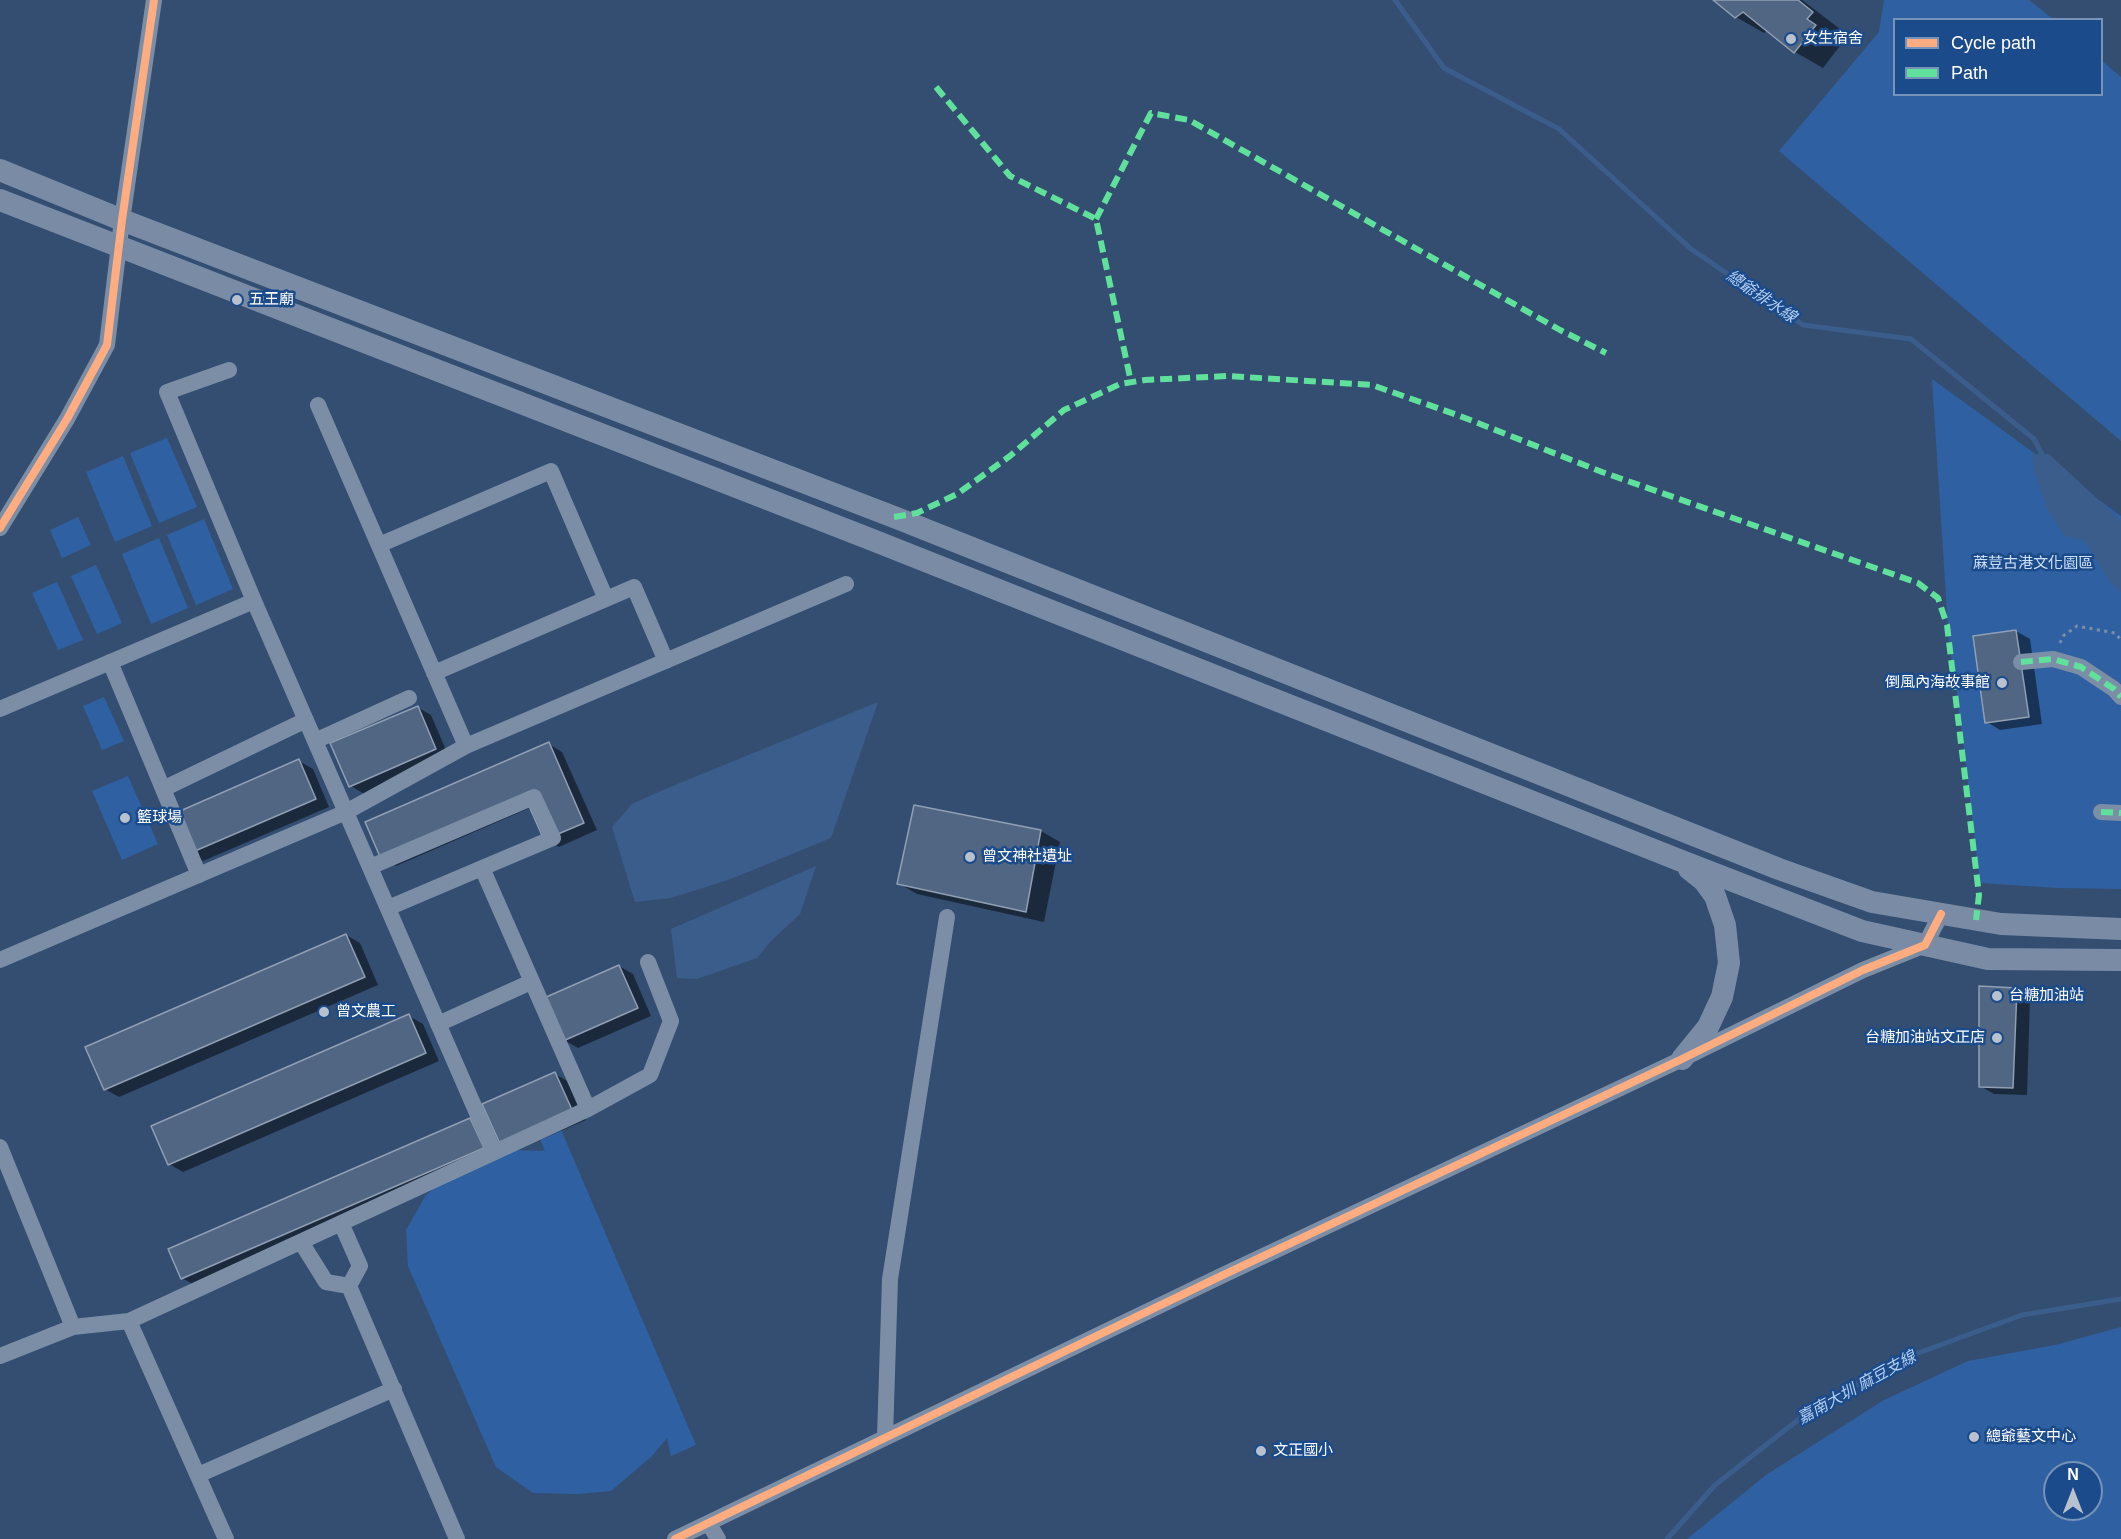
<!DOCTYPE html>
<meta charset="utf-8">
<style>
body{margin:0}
#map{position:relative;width:2121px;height:1539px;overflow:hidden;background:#344e72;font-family:Helvetica,sans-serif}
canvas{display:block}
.legend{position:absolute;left:1893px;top:18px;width:210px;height:78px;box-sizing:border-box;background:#1b4b8b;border:2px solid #7693b9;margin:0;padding:8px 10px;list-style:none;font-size:18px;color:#fff}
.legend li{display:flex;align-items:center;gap:12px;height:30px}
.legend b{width:30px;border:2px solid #7693b9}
.north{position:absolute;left:2043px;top:1461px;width:60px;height:60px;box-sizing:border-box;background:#1b4b8b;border:2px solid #7693b9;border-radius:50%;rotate:0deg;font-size:16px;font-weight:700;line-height:24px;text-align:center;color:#fff}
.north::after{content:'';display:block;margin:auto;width:21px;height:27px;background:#b8c1ce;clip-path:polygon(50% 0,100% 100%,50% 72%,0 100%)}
</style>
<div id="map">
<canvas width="2121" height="1539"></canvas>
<ul class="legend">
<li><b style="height:8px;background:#ffac80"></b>Cycle path</li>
<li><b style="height:8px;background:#60e19b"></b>Path</li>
</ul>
<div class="north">N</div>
</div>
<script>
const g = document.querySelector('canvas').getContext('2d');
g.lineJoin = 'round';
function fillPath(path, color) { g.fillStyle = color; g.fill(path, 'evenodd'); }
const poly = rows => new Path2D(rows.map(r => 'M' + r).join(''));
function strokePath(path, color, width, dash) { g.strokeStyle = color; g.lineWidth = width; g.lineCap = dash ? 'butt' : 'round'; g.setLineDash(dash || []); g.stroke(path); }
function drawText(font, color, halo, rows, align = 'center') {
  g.font = font + ' Helvetica,"Noto Sans TC",sans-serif'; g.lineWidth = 5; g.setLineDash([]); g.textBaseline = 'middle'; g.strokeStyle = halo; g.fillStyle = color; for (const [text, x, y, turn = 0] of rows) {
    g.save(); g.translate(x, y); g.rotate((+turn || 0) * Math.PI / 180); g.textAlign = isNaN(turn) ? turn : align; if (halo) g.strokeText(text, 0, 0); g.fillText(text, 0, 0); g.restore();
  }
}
const green = poly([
 [1884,0,2029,0,2053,19,1894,20,1894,94,2102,94,2102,61,2121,77,2121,441,1779,151,1879,32],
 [1932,379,2121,516,2121,889,2058,888,1980,883,1957,693,1949,644],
 [167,438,197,507,159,523,130,453],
 [123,456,152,526,115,542,86,472],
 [78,517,91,545,62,558,50,530],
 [204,519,233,589,196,605,167,535],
 [159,538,188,608,151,624,122,554],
 [96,565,122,623,97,634,71,576],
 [57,582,83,640,58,650,32,593],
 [104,697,124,741,102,750,83,706],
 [128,776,158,844,122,860,92,791],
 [556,1118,696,1445,671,1456,667,1438,652,1456,611,1491,579,1494,533,1493,496,1467,408,1266,406,1230,426,1195,466,1162,505,1150,545,1151,535,1127],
 [2121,1327,2121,1539,1687,1539,1766,1475,1884,1400,1968,1361,2055,1345],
 [2055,1473,2091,1473,2091,1509,2055,1509]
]);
const water = poly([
 [2032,454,2049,454,2121,521,2121,592,2110,582,2085,541,2064,536,2047,508,2034,471],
 [878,702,831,838,731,879,671,898,635,902,612,827,632,804,663,790],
 [816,866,800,914,770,942,757,958,697,979,677,978,671,929]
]);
const shadow = poly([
 [1715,0,1802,0,1840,29,1834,37,1843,42,1823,68,1795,52,1768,30,1764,33,1736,17],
 [2016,631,2030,639,2042,724,2000,730,1987,722],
 [417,707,431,715,449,757,364,794,351,786],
 [549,744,562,752,597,830,559,847,545,839,532,807,396,866,382,858],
 [299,761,313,769,329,807,203,861,189,853],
 [915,806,1041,831,1060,842,1044,922,917,894,898,883],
 [346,935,360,943,378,985,119,1097,105,1089],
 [619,966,633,974,651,1016,578,1048,564,1040],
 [2016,990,2030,998,2027,1095,1994,1094,1980,1086],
 [409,1016,423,1024,439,1061,183,1172,169,1164],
 [555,1074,569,1082,586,1120,515,1151],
 [470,1120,484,1128,497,1156,196,1286,182,1278,170,1250]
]);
const stream = poly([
 [1395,0,1444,68,1559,129,1691,249,1803,325,1911,339,2034,439,2044,458],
 [1667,1539,1715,1485,1803,1416,1902,1359,2022,1315,2121,1299]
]);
const building = poly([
 [1713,0,1798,0,1813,12,1807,19,1816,25,1794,53,1743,12,1735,18,1713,0],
 [2016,630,2029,717,1985,723,1973,636,2016,630],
 [418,706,436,749,349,787,330,743,418,706],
 [549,742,584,823,544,840,525,797,381,859,365,822,549,742],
 [299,759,316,799,188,854,171,815,299,759],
 [914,805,1041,830,1026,912,897,884,914,805],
 [346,934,365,977,104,1090,85,1047,346,934],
 [619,965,638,1008,563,1041,544,998,619,965],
 [1979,986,2017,988,2013,1088,1979,1087,1979,986],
 [409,1014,426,1053,168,1165,151,1126,409,1014],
 [555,1072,573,1112,500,1144,482,1104,555,1072],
 [470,1118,484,1148,181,1279,168,1249,470,1118]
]);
const path = poly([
 [2060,643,2063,636,2077,626,2115,633,2121,640]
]);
const minor = poly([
 [229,370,167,392,254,601,494,1152],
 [318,405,466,746],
 [0,528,67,419,107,345,122,220,154,0],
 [379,545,551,471,606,599],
 [110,662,199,875],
 [2021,662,2053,659,2081,667,2114,689,2121,697],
 [434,673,634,587,666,661],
 [0,709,254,601],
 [315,741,409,698],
 [163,789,306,720],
 [2101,812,2121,813],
 [370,867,534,797,553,838,482,868,588,1109],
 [388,908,482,868],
 [0,960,346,812,466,746,846,584],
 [438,1024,531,982],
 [0,1147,73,1327],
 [301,1242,326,1282,349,1286,360,1266,341,1223],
 [349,1286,457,1539],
 [129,1321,226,1539],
 [0,1356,73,1327,129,1321,588,1109,650,1075,671,1021,648,962],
 [885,1437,890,1279,947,917],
 [198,1475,394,1389],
 [709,1524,718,1539],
 [675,1539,1221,1276,1682,1059,1863,970,1925,945,1941,914]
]);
const major = poly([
 [0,170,122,220,894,517,1779,869,1872,902,2001,924,2121,929],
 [0,200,870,539,1679,860,1862,931,1988,959,2121,960],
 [1682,1059,1708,1027,1722,997,1729,963,1725,925,1715,896,1704,881,1689,869]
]);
const quiet = poly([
 [936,87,1010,176,1096,219,1131,382],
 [1096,219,1151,113,1189,120,1560,330,1606,353],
 [894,517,917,513,957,494,1010,456,1064,410,1120,384,1145,380,1228,376,1372,385,1460,416,1602,472,1918,583,1938,598,1947,625,1979,895,1976,920],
 [2021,662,2053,659,2081,667,2114,689,2121,697],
 [2101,812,2121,813]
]);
const cycleway = poly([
 [0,528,67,419,107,345,122,220,154,0],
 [675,1539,1221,1276,1682,1059,1863,970,1925,945,1941,914]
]);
const markers = [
 [1791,39,6,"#b8c1ce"],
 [237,300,6,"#b8c1ce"],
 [2002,683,6,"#b8c1ce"],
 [125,818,6,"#b8c1ce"],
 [970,857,6,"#b8c1ce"],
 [1997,996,6,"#b8c1ce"],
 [324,1012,6,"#b8c1ce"],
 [1997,1038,6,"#b8c1ce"],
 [1974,1437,6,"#b8c1ce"],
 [1261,1451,6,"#b8c1ce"]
];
const poiNames = [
 ["女生宿舍",1803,39],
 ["五王廟",249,300],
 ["倒風內海故事館",1990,683,"right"],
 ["籃球場",137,818],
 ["曾文神社遺址",982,857],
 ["台糖加油站",2009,996],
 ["曾文農工",336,1012],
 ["台糖加油站文正店",1985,1038,"right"],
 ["總爺藝文中心",1986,1437],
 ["文正國小",1273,1451]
];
const parkNames = [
 ["蔴荳古港文化園區",2033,564]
];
const waterNames = [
 ["總爺排水線",1761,297,34],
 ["嘉南大圳 麻豆支線",1857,1388,-29]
];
fillPath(green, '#2f61a2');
fillPath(water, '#3b5d8b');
fillPath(shadow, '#0007');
strokePath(stream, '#3b5d8b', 5);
fillPath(building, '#516682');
strokePath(building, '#909fb4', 1.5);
strokePath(path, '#7b8ea6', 3, [3, 4.5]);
strokePath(minor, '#7b8ea6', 16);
strokePath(major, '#7a8ca5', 22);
strokePath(quiet, '#60e19b', 6, [12, 6]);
strokePath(cycleway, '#ffac80', 8);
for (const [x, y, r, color] of markers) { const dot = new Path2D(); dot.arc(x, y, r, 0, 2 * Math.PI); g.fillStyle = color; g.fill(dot); strokePath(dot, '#1b4b8b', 2); }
drawText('15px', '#fff', '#1b4b8b', poiNames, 'left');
drawText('15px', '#cce0f9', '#1b4b8b', parkNames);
drawText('italic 16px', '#b2d0f4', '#1b4b8b', waterNames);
</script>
